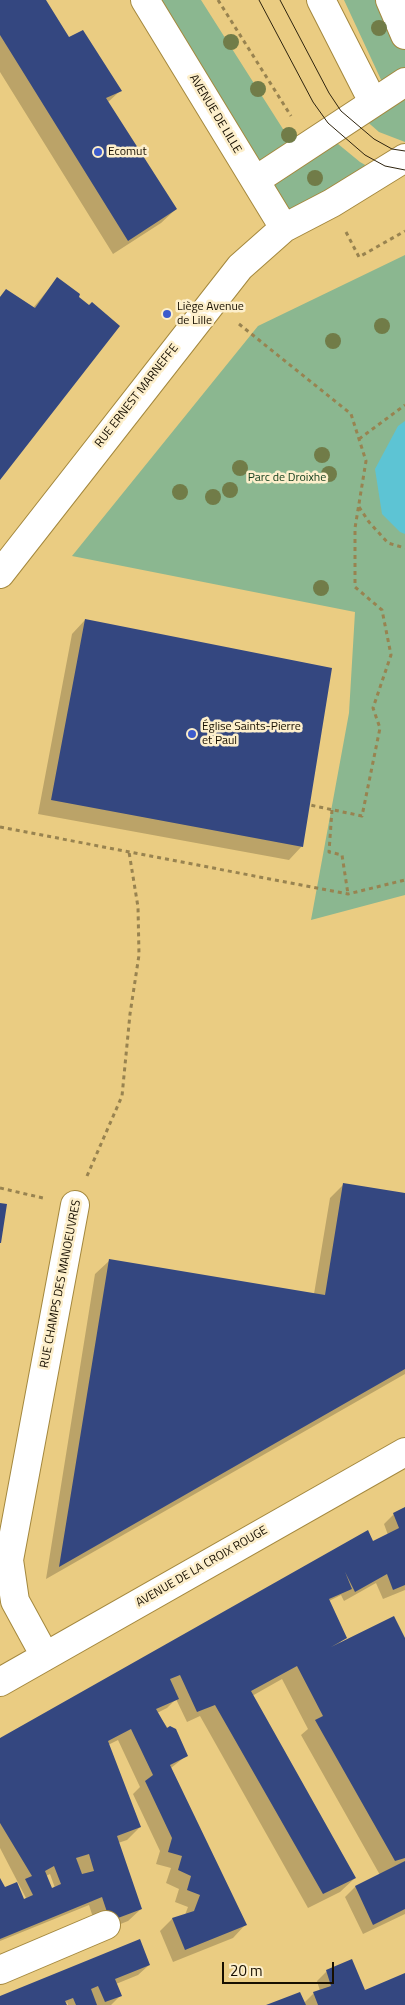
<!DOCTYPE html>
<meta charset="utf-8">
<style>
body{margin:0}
#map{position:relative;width:405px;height:2005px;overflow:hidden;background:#eacc82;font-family:"Titillium Web",sans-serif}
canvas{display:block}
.scale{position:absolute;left:222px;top:1962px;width:112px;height:22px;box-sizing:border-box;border:2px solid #170f00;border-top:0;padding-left:6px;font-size:15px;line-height:18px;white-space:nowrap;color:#170f00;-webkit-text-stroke:4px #fdefcb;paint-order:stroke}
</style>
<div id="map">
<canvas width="405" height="2005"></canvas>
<div class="scale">20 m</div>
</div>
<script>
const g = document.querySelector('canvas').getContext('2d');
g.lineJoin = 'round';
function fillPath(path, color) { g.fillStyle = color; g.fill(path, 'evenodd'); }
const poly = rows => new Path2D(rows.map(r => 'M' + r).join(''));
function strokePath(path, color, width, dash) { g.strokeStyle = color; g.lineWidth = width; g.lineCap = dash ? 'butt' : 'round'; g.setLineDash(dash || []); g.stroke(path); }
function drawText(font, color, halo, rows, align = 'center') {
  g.font = font + ' "Titillium Web",sans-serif'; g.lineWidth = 5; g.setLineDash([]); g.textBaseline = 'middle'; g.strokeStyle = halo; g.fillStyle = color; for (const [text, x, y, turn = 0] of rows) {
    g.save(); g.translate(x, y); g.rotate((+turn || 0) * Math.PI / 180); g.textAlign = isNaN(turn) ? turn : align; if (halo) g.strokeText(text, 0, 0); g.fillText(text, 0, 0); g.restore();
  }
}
const green = poly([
 [145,0,201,0,302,159,332,139,360,162,381,174,284,228],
 [344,0,390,0,405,35,405,142,379,132,363,118,390,99],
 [405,255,405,895,311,920,349,713,355,612,72,556,258,326]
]);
const water = poly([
 [405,421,405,534,400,532,382,514,375,469,398,426]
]);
const shadow = poly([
 [0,0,45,0,68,38,120,91,107,103,176,209,161,223,113,254,0,72],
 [57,279,0,478,0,297,6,290,33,308],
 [85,620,302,846,289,860,38,814,72,634],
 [343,1185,405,1195,405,1374,46,1579,95,1274,109,1261,314,1294,330,1198],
 [405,1508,405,1590,383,1599,376,1583,344,1601,341,1595,329,1601,345,1637,338,1645,405,1641,405,1914,363,1934,345,1897,355,1887,380,1875,301,1735,308,1729,282,1679,252,1696,355,1878,340,1892,308,1908,200,1716,187,1722,176,1699,167,1708,157,1713,187,1755,171,1768,245,1925,233,1938,173,1962,160,1931,172,1919,185,1915,188,1907,175,1902,179,1889,166,1883,171,1868,156,1864,160,1851,133,1794,140,1787,118,1740,108,1745,140,1827,127,1840,118,1843,141,1909,128,1921,98,1933,89,1905,0,1941,0,1880,4,1888,23,1901,26,1898,0,1848,0,1739,388,1535,384,1524,394,1514],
 [50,1874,55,1888,51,1889,46,1876],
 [149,1965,138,1975,116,1984,121,1995,111,2005,68,2005,67,2002,65,2005,0,2005,0,1998],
 [327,1971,364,1992,405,1975,405,2005,269,2005,304,2003,314,1993,320,1991,317,1981]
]);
const building = poly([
 [0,0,46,0,69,37,83,30,122,91,106,98,177,209,128,241,0,35],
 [57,277,80,294,79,297,89,305,92,302,120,326,0,480,0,297,6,289,35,308],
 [85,619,332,668,303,847,51,800],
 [343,1183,405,1193,405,1369,59,1567,109,1259,325,1295],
 [0,1203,7,1204,1,1243,0,1243],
 [405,1507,405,1585,393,1590,387,1574,355,1592,345,1572,352,1589,329,1599,347,1638,331,1647,394,1616,405,1638,405,1858,395,1861,315,1720,323,1716,297,1666,251,1691,356,1878,323,1894,215,1705,197,1712,180,1675,170,1679,179,1699,156,1709,167,1728,170,1726,176,1729,188,1756,170,1765,247,1925,185,1950,172,1918,194,1911,200,1895,187,1890,191,1876,178,1870,182,1856,168,1852,172,1838,145,1781,153,1775,131,1729,108,1741,141,1827,117,1836,142,1909,110,1921,102,1897,0,1939,0,1878,5,1887,17,1882,24,1899,33,1895,25,1879,32,1876,0,1823,0,1738,368,1530,373,1541,399,1528,393,1513],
 [89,1854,94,1871,82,1874,76,1858],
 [54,1866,61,1884,52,1888,45,1871],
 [405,1861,405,1909,373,1925,355,1886],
 [140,1939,150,1965,115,1979,122,1996,105,2002,98,1986,91,1989,97,2005,76,2005,73,1998,65,2001,67,2005,0,2005,0,1996],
 [352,1959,365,1990,405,1973,405,2005,318,2005,313,1992,331,1986,326,1970],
 [300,1992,306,2005,266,2005]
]);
const path = poly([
 [218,0,291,116],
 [346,232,359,257,405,231],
 [239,324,351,414,366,461,355,528,355,587,382,610,391,655,373,708,380,728,362,816,310,805],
 [359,439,405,405],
 [359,507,369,522,388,543,405,548],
 [332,810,329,852,342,855,348,894],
 [0,827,348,894,405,880],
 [87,1176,122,1096,130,1014,139,955,138,907,129,852],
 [0,1188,43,1198]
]);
const minor = poly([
 [145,0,284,228],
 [321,0,373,102],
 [390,0,405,35],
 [256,180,405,82],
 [0,574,240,267,284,228,332,203,405,158],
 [45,1656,15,1601,9,1560,75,1205],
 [0,1682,405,1452],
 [0,1970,106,1925]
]);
const tram = poly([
 [259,0,313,102,328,123,365,155,385,166,405,170],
 [280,0,329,93,341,111,374,139,392,149,405,151]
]);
const trees = [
 [379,28],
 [231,42],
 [258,89],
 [289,135],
 [315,178],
 [382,326],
 [333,341],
 [322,455],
 [240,468],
 [329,474],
 [230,490],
 [180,492],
 [213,497],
 [321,588]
];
const markers = [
 [98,152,5,"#3c5bcd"],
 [167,314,5,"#3c5bcd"],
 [192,734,5,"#3c5bcd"]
];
const streetNames = [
 ["AVENUE DE LILLE",215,114,59],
 ["RUE ERNEST MARNEFFE",137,396,-52],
 ["RUE CHAMPS DES MANOEUVRES",61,1284,-79],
 ["AVENUE DE LA CROIX ROUGE",202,1567,-30]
];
const poiNames = [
 ["Ecomut",108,152],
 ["Liège Avenue",177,307],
 ["de Lille",177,321],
 ["Église Saints-Pierre",202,727],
 ["et Paul",202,741]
];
const parkNames = [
 ["Parc de Droixhe",287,478]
];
fillPath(green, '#8bb790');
fillPath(water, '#5dc4d4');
fillPath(shadow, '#0003');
fillPath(building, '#344780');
strokePath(minor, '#a4883e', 30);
strokePath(path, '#988350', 3, [4, 4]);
strokePath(minor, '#fff', 28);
strokePath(tram, '#2e230e', 1);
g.fillStyle = '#717c48';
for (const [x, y] of trees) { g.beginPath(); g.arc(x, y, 8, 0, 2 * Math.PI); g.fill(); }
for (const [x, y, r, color] of markers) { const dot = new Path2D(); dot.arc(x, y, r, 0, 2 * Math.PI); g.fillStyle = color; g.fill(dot); strokePath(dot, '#fdefcb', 2); }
drawText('12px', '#170f00', '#fdefcb', streetNames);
drawText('12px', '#170f00', '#fdefcb', poiNames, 'left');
drawText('12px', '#0e3b19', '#fdefcb', parkNames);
</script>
